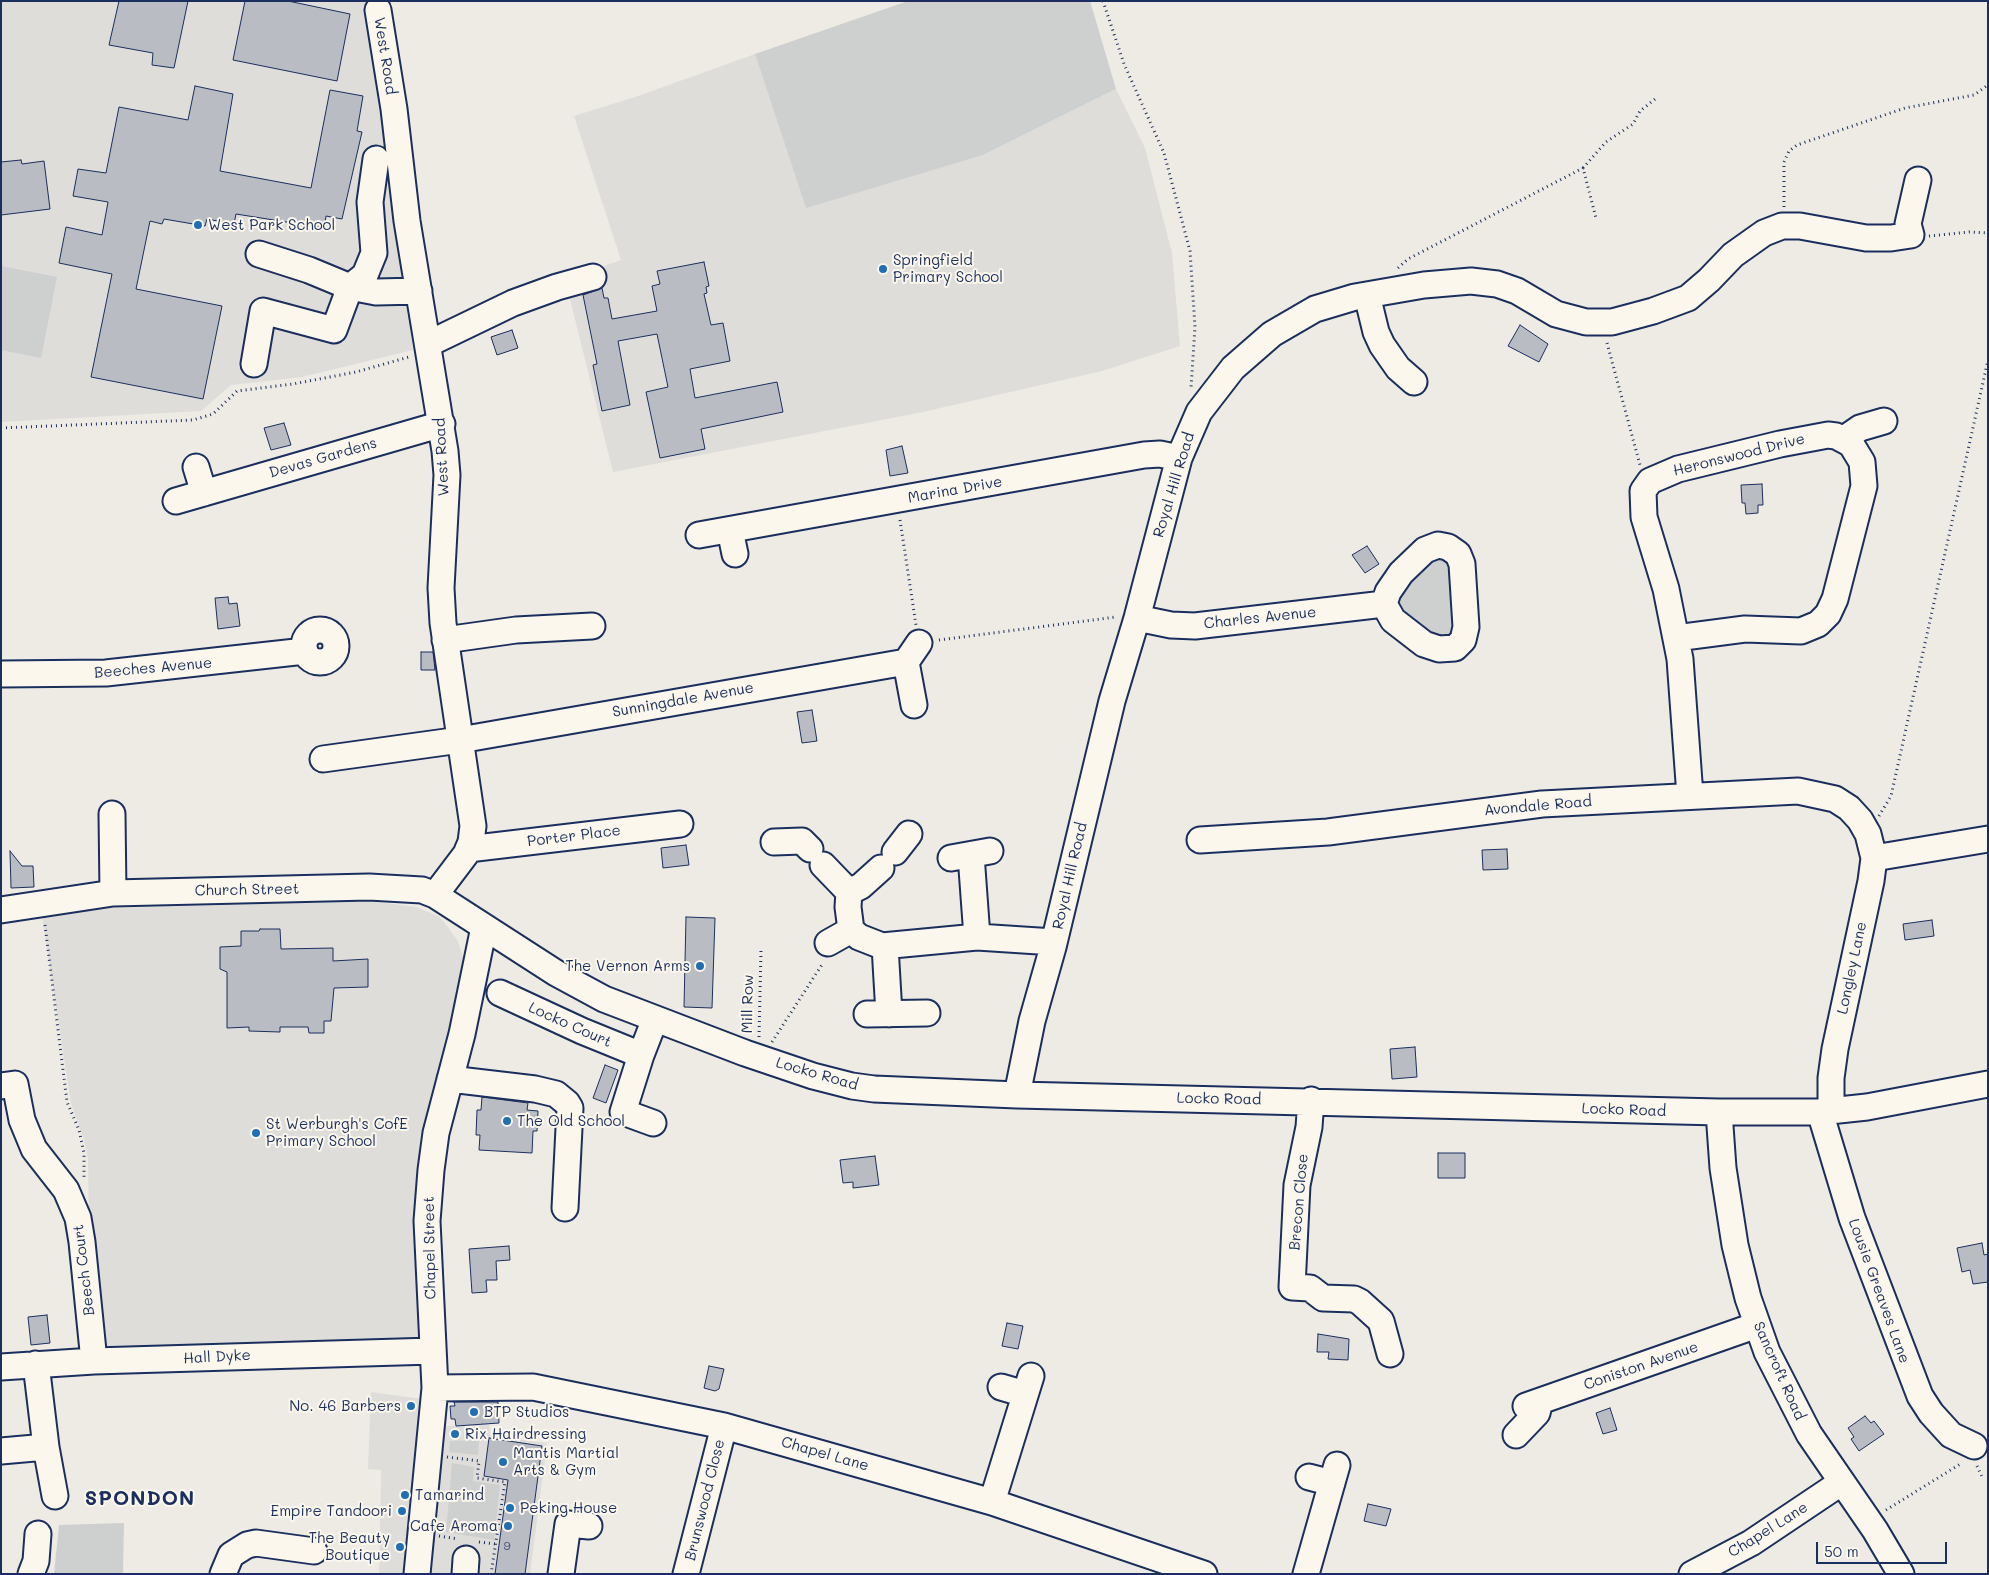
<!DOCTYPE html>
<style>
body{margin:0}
#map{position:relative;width:1989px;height:1575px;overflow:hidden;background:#eeebe4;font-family:Mali,sans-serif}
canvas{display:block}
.frame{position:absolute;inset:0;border:2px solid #1b2f5e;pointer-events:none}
.scale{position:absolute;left:1816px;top:1542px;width:131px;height:22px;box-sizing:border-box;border:2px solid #1b2f5e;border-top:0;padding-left:6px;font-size:15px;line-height:18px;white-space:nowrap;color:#1b2f5e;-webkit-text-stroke:4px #fbf7ec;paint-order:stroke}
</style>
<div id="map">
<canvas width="1989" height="1575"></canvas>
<div class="frame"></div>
<div class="scale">50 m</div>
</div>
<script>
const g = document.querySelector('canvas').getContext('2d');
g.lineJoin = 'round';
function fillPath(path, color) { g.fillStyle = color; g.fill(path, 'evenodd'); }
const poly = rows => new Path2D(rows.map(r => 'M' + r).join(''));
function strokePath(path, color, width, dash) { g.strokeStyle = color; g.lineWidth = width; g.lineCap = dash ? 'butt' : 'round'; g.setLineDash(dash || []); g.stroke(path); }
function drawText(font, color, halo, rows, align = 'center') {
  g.font = font + ' Mali,sans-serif'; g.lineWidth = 4; g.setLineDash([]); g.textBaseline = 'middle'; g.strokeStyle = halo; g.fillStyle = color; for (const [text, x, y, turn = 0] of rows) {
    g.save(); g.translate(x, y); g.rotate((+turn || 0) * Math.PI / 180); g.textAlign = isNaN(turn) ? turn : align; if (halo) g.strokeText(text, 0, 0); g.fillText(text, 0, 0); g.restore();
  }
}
const built = poly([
 [1,1,370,1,402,278,413,350,302,377,231,385,201,411,1,422],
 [755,54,806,207,983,155,1116,89,1145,148,1172,253,1180,346,1102,371,923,412,613,472,565,279,621,260,574,116,638,96],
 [369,901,416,907,440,917,458,941,463,958,422,1348,101,1354,89,1219,88,1159,84,1140,71,1103,42,916,78,909],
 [371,1392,422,1399,418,1428,489,1424,491,1436,547,1443,530,1574,379,1574,381,1470,368,1469]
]);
const green = poly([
 [908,1,1090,1,1116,89,983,155,806,208,755,54],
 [1,266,57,277,41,358,1,350],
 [1428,556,1450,558,1460,626,1442,643,1396,608,1395,601],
 [479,1440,478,1455,449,1452,450,1441],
 [452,1463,474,1467,473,1481,500,1485,494,1540,446,1532],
 [124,1523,123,1574,54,1574,59,1525]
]);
const building = poly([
 [119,1,188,1,174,68,152,65,153,53,109,45,119,1],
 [245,1,288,1,350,14,337,81,233,60,245,1],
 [195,86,233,94,220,171,311,188,330,90,363,96,357,131,362,132,342,219,326,216,324,228,236,214,234,224,207,219,205,226,164,219,162,224,150,221,136,289,222,306,203,399,91,377,112,274,59,263,66,227,102,235,108,202,73,196,78,169,106,173,119,107,188,120,195,86],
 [21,160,22,164,44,161,50,209,1,215,1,162,21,160],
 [704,262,709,286,706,287,707,293,704,294,711,325,723,323,730,361,690,369,695,398,777,382,783,412,701,429,705,449,660,458,646,392,668,387,657,334,618,341,630,405,602,411,593,365,597,364,583,295,602,288,604,298,608,298,612,319,657,311,652,286,660,284,657,271,704,262],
 [1520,325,1548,344,1539,362,1508,346,1520,325],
 [512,330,518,348,497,355,491,337,512,330],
 [284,423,291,445,271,450,264,428,284,423],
 [902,446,908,473,890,476,886,450,902,446],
 [1762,484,1763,505,1758,505,1758,513,1746,514,1745,503,1742,503,1741,485,1762,484],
 [1367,546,1379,564,1365,573,1352,555,1367,546],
 [228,597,229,604,237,603,240,626,218,629,215,598,228,597],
 [421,652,433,652,435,670,421,670,421,652],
 [812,710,817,741,802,743,797,712,812,710],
 [686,845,689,865,663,868,661,848,686,845],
 [1507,849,1508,869,1483,870,1482,850,1507,849],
 [10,851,22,866,33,866,34,887,11,888,10,851],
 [686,917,715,918,712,1008,684,1007,686,917],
 [1932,920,1934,936,1905,940,1903,924,1932,920],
 [260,929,280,929,281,949,333,948,333,961,368,959,368,987,334,988,331,1021,324,1021,324,1033,309,1033,308,1027,280,1027,280,1032,249,1031,249,1027,227,1028,227,972,220,969,220,947,241,946,241,931,259,931,260,929],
 [1415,1047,1417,1077,1392,1079,1390,1049,1415,1047],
 [605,1065,618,1070,606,1103,593,1098,605,1065],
 [482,1097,528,1103,527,1110,538,1111,537,1131,533,1131,532,1153,479,1150,480,1135,476,1135,477,1110,481,1110,482,1097],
 [1438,1153,1465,1153,1465,1178,1438,1178,1438,1153],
 [875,1156,879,1185,853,1188,853,1182,843,1183,840,1160,875,1156],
 [1982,1243,1984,1255,1988,1254,1988,1282,1973,1284,1970,1270,1962,1272,1957,1248,1982,1243],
 [509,1246,510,1260,496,1261,497,1280,486,1280,487,1292,472,1293,469,1249,509,1246],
 [47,1315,50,1343,31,1345,28,1317,47,1315],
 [1007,1323,1023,1326,1018,1349,1002,1346,1007,1323],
 [1318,1334,1349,1339,1348,1360,1328,1359,1329,1352,1317,1352,1318,1334],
 [709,1366,724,1369,719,1389,715,1391,704,1388,709,1366],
 [454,1402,498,1402,499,1423,456,1426,455,1419,451,1419,450,1406,455,1406,454,1402],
 [1610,1408,1617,1430,1603,1434,1596,1413,1610,1408],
 [1865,1416,1871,1423,1874,1421,1884,1434,1859,1451,1851,1439,1854,1437,1848,1428,1865,1416],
 [489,1438,542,1446,525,1574,495,1574,508,1480,484,1476,489,1438],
 [1368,1504,1391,1509,1386,1526,1364,1521,1368,1504]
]);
const path = poly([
 [1103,1,1124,64,1164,153,1190,251,1195,327,1191,388],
 [1583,168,1606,142,1633,124,1640,111,1655,99],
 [1784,207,1784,162,1789,151,1797,145,1905,108,1974,95,1988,85],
 [1929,236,1969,232,1988,233],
 [1398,268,1408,259,1583,168,1596,218],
 [1607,343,1640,465],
 [1,428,193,420,213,414,237,391,293,384,356,372,409,357],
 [900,520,916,625],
 [939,640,1116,617],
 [1879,816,1891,796,1988,360],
 [45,925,67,1102,79,1130,84,1153,84,1179],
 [759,1037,761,950],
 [772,1042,823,963],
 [447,1457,479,1461,477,1478,505,1482,491,1574],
 [1977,1466,1983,1479],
 [1886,1510,1962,1463],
 [439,1536,458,1539],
 [479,1542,496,1544]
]);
const minor = poly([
 [378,10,394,109,407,221,445,451,447,475,441,588,443,623,473,826,471,842,466,854,435,895],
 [259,254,309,270,350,287,376,292,419,291],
 [1367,295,1376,332,1382,345,1398,368,1414,382],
 [428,344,513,303,557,287,593,277],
 [254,364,263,311,334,330,350,287,365,275,374,253,370,202,376,159],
 [1844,439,1860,428,1884,421],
 [196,467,204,493],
 [176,501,442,424],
 [730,530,735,554],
 [699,535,1144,455,1160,454,1179,458],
 [1137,618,1171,625,1195,626,1384,604,1388,592,1401,573,1425,550,1438,545,1448,547,1458,554,1462,564,1466,627,1463,640,1455,648,1439,649,1424,644,1393,620,1384,604],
 '304 646a16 16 0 1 1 32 0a16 16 0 1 1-32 0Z',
 [1676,638,1745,629,1801,631,1818,624,1828,614,1835,599,1864,486,1862,462,1851,444,1836,436,1828,435,1780,444,1678,469,1650,481,1643,491,1644,517,1666,589,1680,659,1690,796],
 [445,640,516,630,592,626],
 [906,662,919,643],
 [1,674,106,673,305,651],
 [323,759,460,740,906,662,914,705],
 [112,814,113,893],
 [1200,840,1328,832,1542,804,1798,791,1835,799,1849,808,1860,820,1868,834,1874,858,1871,881,1835,1049,1831,1078,1831,1111],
 [774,842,802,841,810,849],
 [468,849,680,824],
 [895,852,909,834],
 [971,855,977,937],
 [951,858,990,851],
 [1874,858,1988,839],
 [823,865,849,892],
 [849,892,848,907,851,930,859,937,882,946,977,937,1054,942],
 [849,892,861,886,881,868],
 [1,910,113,893,369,887,422,890,435,895,556,973,604,999,745,1053,813,1076,852,1086,874,1089,1017,1095,1719,1112,1820,1112,1867,1107,1988,1084],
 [828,943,851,930],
 [885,946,889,1014],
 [500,993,582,1031,641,1055],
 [867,1014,927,1013],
 [450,1079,535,1089,556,1094,567,1103,570,1108,565,1208],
 [1,1086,15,1084,22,1120,34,1149,66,1190,78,1218,82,1242,94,1361],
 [1017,1095,1032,1021,1053,947,1112,701,1137,618,1179,458,1199,412,1233,368,1272,334,1315,309,1355,297,1424,285,1471,281,1497,284,1517,291,1556,314,1586,322,1612,322,1653,311,1688,298,1709,280,1733,255,1764,233,1782,226,1800,226,1866,238,1891,238,1911,235,1908,224,1918,180],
 [1311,1100,1309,1127,1297,1185,1292,1287,1310,1288,1323,1298,1354,1299,1360,1302,1381,1321,1390,1354],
 [1719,1112,1723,1168,1735,1245,1748,1298,1767,1352,1809,1434,1875,1530,1901,1574],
 [1820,1112,1852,1218,1920,1396,1931,1413,1951,1435,1974,1446],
 [653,1123,623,1112,641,1055,655,1019],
 [1,1367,94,1361,433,1351],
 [1001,1387,1025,1394],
 [435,1388,533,1387,724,1426,992,1502,1204,1574],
 [1526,1406,1757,1325],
 [1516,1435,1537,1413,1540,1401],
 [46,1447,55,1496],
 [1,1451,46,1447,36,1364],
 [1309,1477,1332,1483],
 [992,1502,1031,1376],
 [31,1574,36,1561,38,1534],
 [223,1574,231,1555,247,1545,256,1543,314,1551],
 [417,1574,435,1388,427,1221,431,1170,436,1133,462,1034,484,927],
 [465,1574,466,1559],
 [561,1574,568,1524,589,1526],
 [686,1574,724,1426],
 [1306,1574,1337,1465],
 [1692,1574,1751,1543,1842,1482]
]);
const markers = [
 [198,225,5,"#1f6fb2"],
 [883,269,5,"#1f6fb2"],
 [700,966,5,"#1f6fb2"],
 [507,1121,5,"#1f6fb2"],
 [256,1133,5,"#1f6fb2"],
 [411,1406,5,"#1f6fb2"],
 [474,1412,5,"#1f6fb2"],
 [455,1434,5,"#1f6fb2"],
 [503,1462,5,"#1f6fb2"],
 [405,1495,5,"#1f6fb2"],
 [510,1508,5,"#1f6fb2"],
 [402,1511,5,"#1f6fb2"],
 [508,1526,5,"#1f6fb2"],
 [400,1547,5,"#1f6fb2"]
];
const numberNames = [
 ["9",507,1546]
];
const streetNames = [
 ["West Road",385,56,81],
 ["Heronswood Drive",1739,455,-14],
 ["West Road",442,457,-93],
 ["Devas Gardens",323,458,-16],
 ["Royal Hill Road",1174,485,-73],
 ["Marina Drive",955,490,-10],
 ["Charles Avenue",1260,618,-6],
 ["Beeches Avenue",153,668,-5],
 ["Sunningdale Avenue",683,700,-10],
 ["Avondale Road",1538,806,-5],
 ["Porter Place",574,836,-7],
 ["Royal Hill Road",1070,876,-77],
 ["Church Street",247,890,-1],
 ["Longley Lane",1852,968,-78],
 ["Mill Row",748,1004,-89],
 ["Locko Court",570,1025,24],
 ["Locko Road",817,1074,16],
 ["Locko Road",1219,1099,1],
 ["Locko Road",1624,1110,2],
 ["Brecon Close",1299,1202,-85],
 ["Chapel Street",430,1248,-91],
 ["Beech Court",84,1270,-97],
 ["Lousie Greaves Lane",1879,1291,70],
 ["Hall Dyke",217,1357,-3],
 ["Coniston Avenue",1641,1366,-19],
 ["Sancroft Road",1779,1371,66],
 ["Chapel Lane",825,1454,16],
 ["Brunswood Close",705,1500,-76],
 ["Chapel Lane",1768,1530,-32]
];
const poiNames = [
 ["West Park School",208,225],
 ["Springfield",893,260],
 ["Primary School",893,277],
 ["The Vernon Arms",690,966,"right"],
 ["The Old School",517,1121],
 ["St Werburgh's CofE",266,1124],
 ["Primary School",266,1141],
 ["No. 46 Barbers",401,1406,"right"],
 ["BTP Studios",484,1412],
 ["Rix Hairdressing",465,1434],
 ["Mantis Martial",513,1453],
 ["Arts & Gym",513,1470],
 ["Tamarind",415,1495],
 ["Peking House",520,1508],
 ["Empire Tandoori",392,1511,"right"],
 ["Cafe Aroma",498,1526,"right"],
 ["The Beauty",390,1538,"right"],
 ["Boutique",390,1555,"right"]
];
const districtNames = [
 ["SPONDON",140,1499]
];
fillPath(built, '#deddda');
fillPath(green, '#cecfcf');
fillPath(building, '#b9bcc3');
strokePath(building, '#1b2f5e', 1);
strokePath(minor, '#1b2f5e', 29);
strokePath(path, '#1b2f5e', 3, [1, 4]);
strokePath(minor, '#fbf7ec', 25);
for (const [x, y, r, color] of markers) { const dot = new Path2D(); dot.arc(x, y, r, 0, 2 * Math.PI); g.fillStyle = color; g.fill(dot); strokePath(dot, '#fbf7ec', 2); }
drawText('12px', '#425277', null, numberNames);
drawText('15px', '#1b2f5e', '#fbf7ec', streetNames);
drawText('15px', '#1b2f5e', '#fbf7ec', poiNames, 'left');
g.letterSpacing = '1px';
drawText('bold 20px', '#1b2f5e', '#fbf7ec', districtNames);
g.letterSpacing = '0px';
</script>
